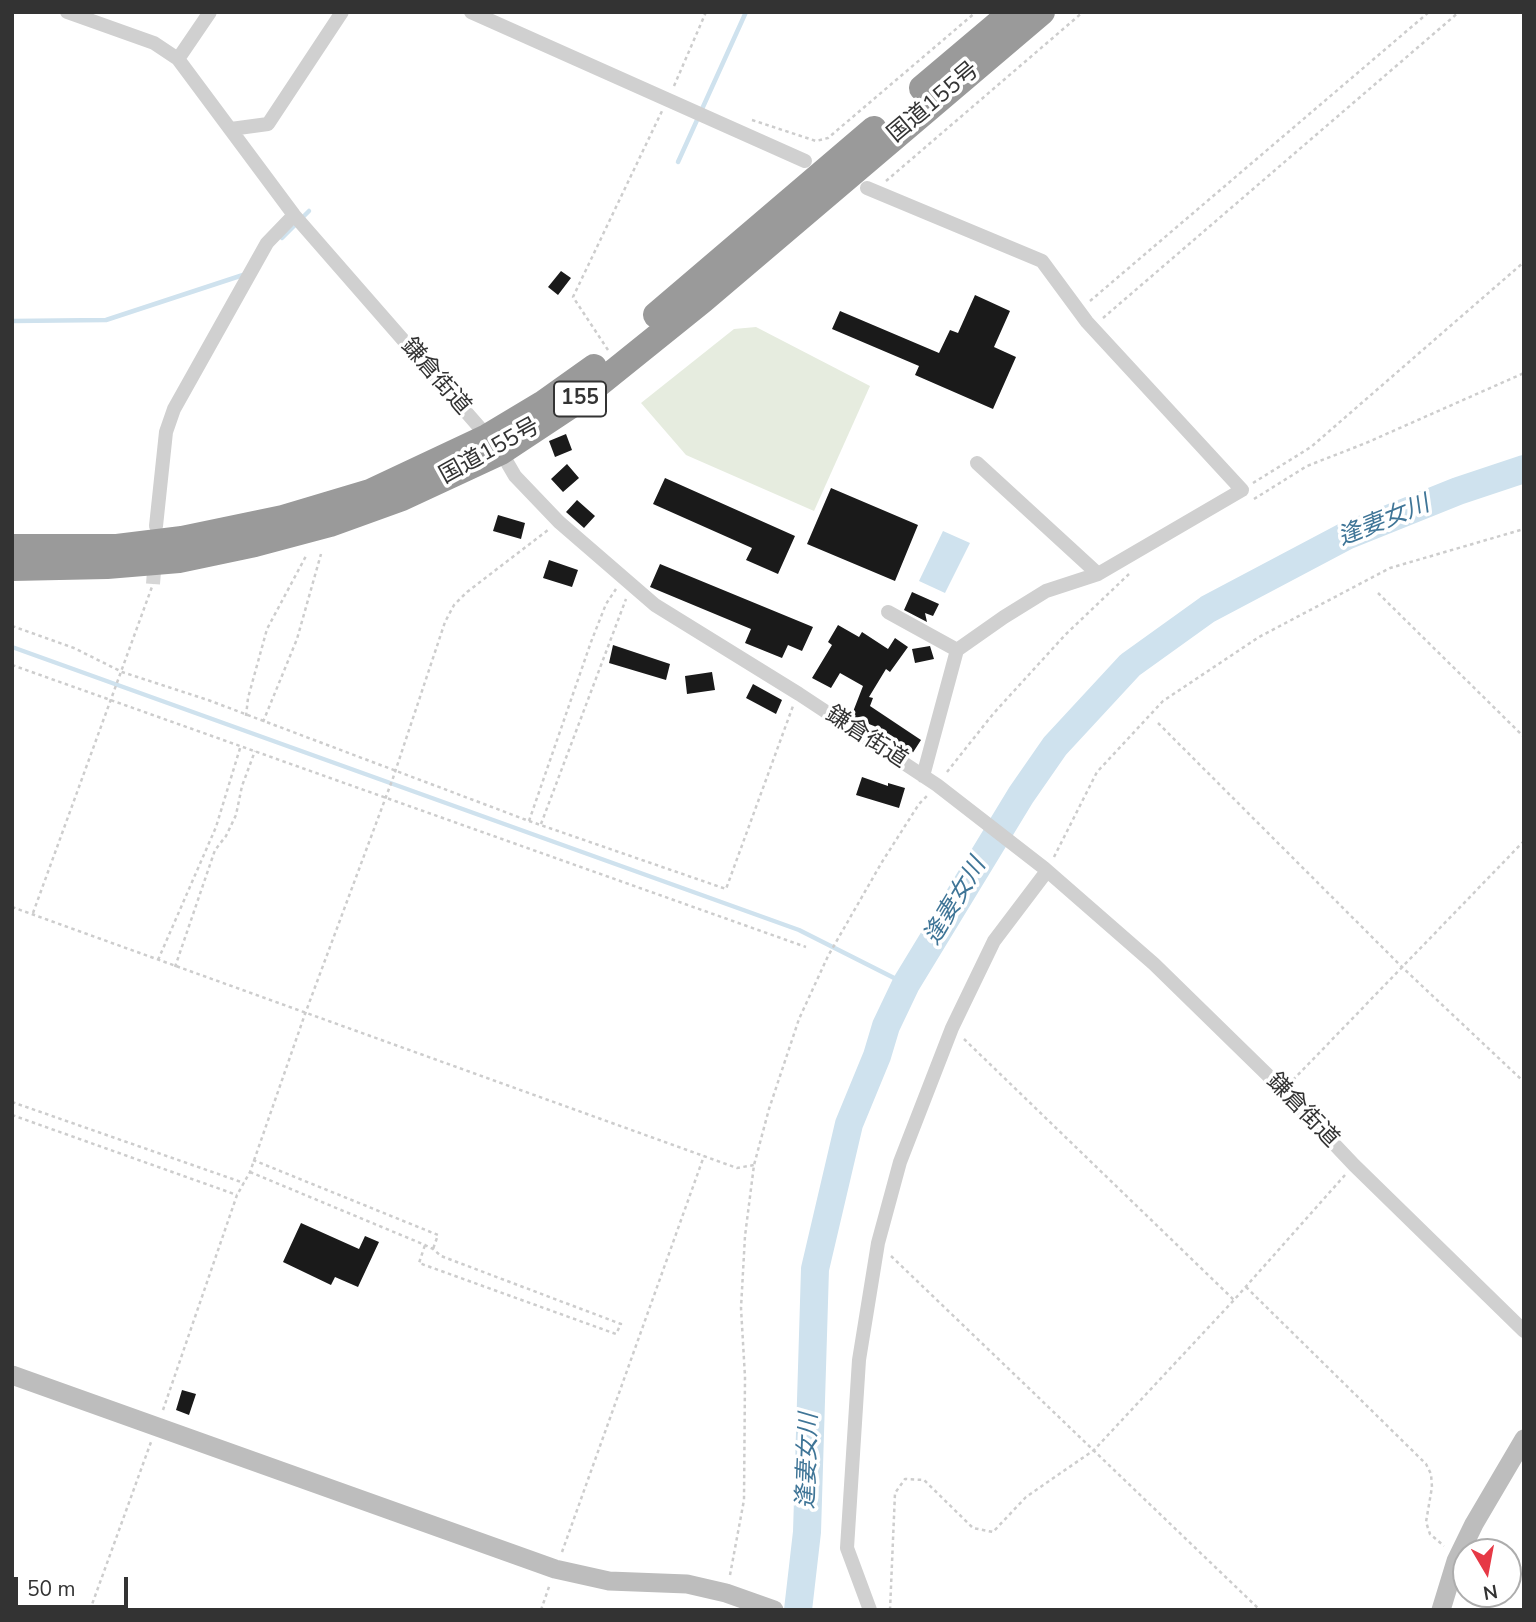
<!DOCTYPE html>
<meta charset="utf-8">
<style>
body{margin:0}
#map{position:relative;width:1536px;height:1622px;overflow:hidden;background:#fff;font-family:"Nunito Sans",sans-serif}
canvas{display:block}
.frame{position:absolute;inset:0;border:14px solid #333;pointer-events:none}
.north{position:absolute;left:1452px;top:1538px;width:70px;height:70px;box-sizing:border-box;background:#fff;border:2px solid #adadad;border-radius:50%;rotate:170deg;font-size:19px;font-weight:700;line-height:28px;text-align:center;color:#333}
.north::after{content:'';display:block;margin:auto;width:24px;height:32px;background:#e63946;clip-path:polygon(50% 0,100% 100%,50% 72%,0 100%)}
.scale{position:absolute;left:14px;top:1577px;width:114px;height:32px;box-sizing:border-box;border:4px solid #333;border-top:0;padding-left:9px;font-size:21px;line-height:24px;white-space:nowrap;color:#333;-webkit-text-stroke:5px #fff;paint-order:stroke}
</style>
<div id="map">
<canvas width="1536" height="1622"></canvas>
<div class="frame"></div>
<div class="north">N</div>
<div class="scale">50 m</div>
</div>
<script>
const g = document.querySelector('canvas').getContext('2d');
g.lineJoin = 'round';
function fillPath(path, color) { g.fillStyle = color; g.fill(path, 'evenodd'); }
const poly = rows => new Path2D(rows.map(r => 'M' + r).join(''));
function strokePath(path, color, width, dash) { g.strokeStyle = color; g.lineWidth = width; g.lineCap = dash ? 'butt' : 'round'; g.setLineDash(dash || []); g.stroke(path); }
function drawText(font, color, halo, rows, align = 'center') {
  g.font = font + ' "Nunito Sans","Noto Sans JP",sans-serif'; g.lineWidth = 7; g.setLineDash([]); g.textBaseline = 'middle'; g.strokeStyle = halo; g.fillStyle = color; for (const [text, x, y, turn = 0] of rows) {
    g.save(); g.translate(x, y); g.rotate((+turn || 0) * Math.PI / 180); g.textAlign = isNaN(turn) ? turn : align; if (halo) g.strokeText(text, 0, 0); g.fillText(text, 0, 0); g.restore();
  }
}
const green = poly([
 [756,327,870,386,814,511,686,455,641,403,734,329]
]);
const water = poly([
 [943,531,970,543,945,593,919,581]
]);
const stream = poly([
 [678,162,746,12],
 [282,238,309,211],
 [12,321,106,320,243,275],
 [12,647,799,930,906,984]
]);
const river = poly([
 [798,1610,807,1532,815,1269,849,1124,877,1056,886,1026,906,984,1021,795,1055,746,1130,665,1208,609,1346,536,1458,491,1524,469]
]);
const building = poly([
 [561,271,571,278,558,295,548,287],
 [975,295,1010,311,994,347,1016,357,993,409,915,375,919,366,832,329,840,311,939,353,950,330,958,333],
 [566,434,572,450,555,457,549,441],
 [567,464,579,478,563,492,551,479],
 [665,478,795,536,778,574,746,560,752,548,653,504],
 [831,488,918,525,895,581,807,544],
 [577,500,595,516,584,528,566,512],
 [498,515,525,523,521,539,493,531],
 [549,560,578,570,572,587,543,578],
 [660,564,813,627,802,651,788,645,782,658,745,643,751,629,650,587],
 [912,592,939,604,933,616,925,613,927,622,904,610],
 [838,625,859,637,862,632,888,649,895,638,908,647,890,672,886,669,869,697,873,698,870,706,921,740,912,754,874,726,851,717,863,686,840,673,831,688,812,678,832,645,828,642],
 [613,645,670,664,666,680,609,663],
 [930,646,934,659,915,663,912,649],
 [712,672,715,690,687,694,685,676],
 [753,684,782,700,776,714,746,698],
 [862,777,888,786,888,783,905,788,899,808,856,795],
 [301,1223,359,1249,365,1236,379,1242,358,1287,335,1277,331,1285,283,1262],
 [182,1390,196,1394,189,1415,176,1410]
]);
const streetTunnel = poly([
 [153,584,155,559]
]);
const path = poly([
 [674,86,706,12],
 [752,120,816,141,828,138,976,12],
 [886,181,1083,12],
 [1090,301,1429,12],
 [1103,318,1459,12],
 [608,350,573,297,662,111],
 [1253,483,1311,447,1524,262],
 [1254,499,1307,466,1366,443,1524,373],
 [1378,593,1524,737],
 [12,626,74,648,122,672,208,700,529,821,726,889,793,706],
 [12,665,806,947],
 [246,716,248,698,267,629,306,556],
 [263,722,297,639,321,554],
 [1158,723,1402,967,1524,1082],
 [947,772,993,714,1065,635,1129,574],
 [529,821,591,642,606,604,616,589],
 [541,824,626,599],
 [1054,857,1097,772,1163,701,1259,637,1390,568,1524,529],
 [12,907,737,1168,754,1165],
 [33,913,153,584],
 [158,960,216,827,241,745],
 [175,967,215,850,226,836,236,815,242,786,255,751],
 [964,1039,1234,1300],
 [1293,1080,1524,841],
 [12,1102,244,1183],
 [12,1115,237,1195],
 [253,1160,438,1235,433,1249],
 [250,1172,425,1245,433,1249,441,1256,621,1324,616,1334,419,1263,425,1245],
 [891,1256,1260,1610],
 [1246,1287,1426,1464,1431,1474,1432,1487,1426,1522,1430,1534,1444,1546],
 [163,1410,237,1195,250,1172,305,1014,393,778,445,622,454,605,467,592,548,530],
 [562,1552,704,1156],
 [730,1575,744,1500,745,1377,741,1308,745,1236,754,1165,769,1109,799,1019,828,956,882,862,919,804,927,796],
 [90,1610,151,1442],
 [541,1610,550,1584],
 [890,1610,895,1493,905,1479,924,1480,973,1528,993,1532,1026,1497,1094,1450,1234,1300,1345,1175]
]);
const street = poly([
 [67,12,154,43,178,59,294,215,501,452,515,476,559,522,655,605,799,694,937,785,1044,868,1154,964,1283,1090,1354,1165,1524,1331],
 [471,12,805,161],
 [178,59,210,12],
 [231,129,268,124,342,12],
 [867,188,1042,261,1087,322,1242,490,1098,574,1046,591,1004,617,957,650,923,776],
 [977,463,1098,574],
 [156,526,166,432,174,409,267,243,294,215],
 [888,612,957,650],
 [870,1610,847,1548,859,1360,878,1243,900,1162,952,1028,994,941,1047,871]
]);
const secondary = poly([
 [12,1375,555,1569,609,1581,687,1584,726,1593,774,1610],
 [1441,1610,1456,1561,1474,1524,1524,1439]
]);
const highway = poly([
 [922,88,1012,12],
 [656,315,874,129],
 [12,547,117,547,182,539,283,518,370,492,487,437,542,404,594,367],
 [12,568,107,566,179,560,255,544,330,524,402,498,501,452,575,403,703,300,1042,12]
]);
const shields = [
 [580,399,52]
];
const shieldNames = [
 ["155",580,399]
];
const streetNames = [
 ["国道155号",934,103,-40],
 ["鎌倉街道",435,377,49],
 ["国道155号",490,452,-29],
 ["鎌倉街道",866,738,33],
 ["鎌倉街道",1302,1111,46]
];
const waterNames = [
 ["逢妻女川",1384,522,-22],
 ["逢妻女川",956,902,-59],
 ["逢妻女川",809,1461,-88]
];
fillPath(green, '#e6ecdf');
fillPath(water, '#cfe2ee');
strokePath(stream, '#cfe2ee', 4.5);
strokePath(river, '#cfe2ee', 28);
fillPath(building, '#1a1a1a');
strokePath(streetTunnel, '#d6d6d6', 14, [14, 7]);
strokePath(path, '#cdcdcd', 2.5, [3.5, 3.5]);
strokePath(street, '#d0d0d0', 14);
strokePath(secondary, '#bdbdbd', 19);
strokePath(highway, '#9a9a9a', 26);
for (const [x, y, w] of shields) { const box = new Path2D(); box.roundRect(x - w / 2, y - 17.5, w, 35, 5); g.fillStyle = '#fff'; g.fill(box); strokePath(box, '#333', 2); }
drawText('bold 21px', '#333', null, shieldNames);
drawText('23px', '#333', '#fff', streetNames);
drawText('italic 24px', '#3f7597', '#fff', waterNames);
</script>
